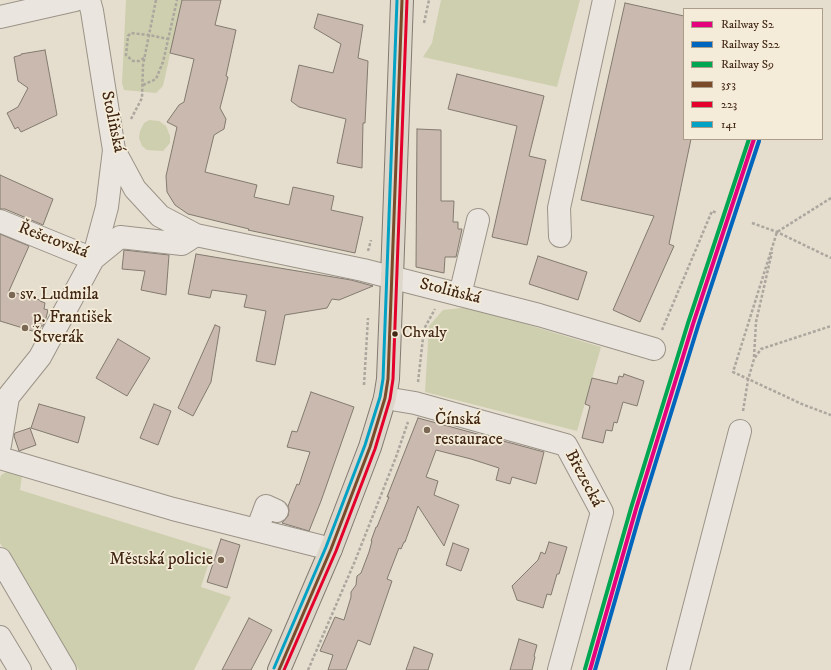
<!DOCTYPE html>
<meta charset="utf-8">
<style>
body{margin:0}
#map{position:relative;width:831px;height:670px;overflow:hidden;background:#e5dece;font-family:"IM FELL DW Pica",serif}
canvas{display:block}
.legend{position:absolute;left:683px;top:8px;width:140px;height:132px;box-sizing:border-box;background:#f4ecd9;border:1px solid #ac9d8a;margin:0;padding:5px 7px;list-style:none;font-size:12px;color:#412713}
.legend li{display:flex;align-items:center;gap:8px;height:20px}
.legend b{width:20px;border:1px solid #ac9d8a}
</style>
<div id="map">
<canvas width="831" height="670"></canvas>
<ul class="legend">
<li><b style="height:5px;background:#e5007d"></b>Railway S2</li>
<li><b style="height:5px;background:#0065bd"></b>Railway S22</li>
<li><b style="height:5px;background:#00a651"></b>Railway S9</li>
<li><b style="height:5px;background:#7a4b2a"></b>353</li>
<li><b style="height:5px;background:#e4002b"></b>223</li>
<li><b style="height:5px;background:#03a2c5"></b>141</li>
</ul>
</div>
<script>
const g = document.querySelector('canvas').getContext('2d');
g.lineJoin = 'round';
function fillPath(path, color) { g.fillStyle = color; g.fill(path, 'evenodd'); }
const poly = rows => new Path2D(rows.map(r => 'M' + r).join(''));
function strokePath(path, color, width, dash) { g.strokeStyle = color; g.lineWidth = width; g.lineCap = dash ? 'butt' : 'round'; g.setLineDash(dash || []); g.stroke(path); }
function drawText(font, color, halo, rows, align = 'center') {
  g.font = font + ' "IM FELL DW Pica",serif'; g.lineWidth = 3.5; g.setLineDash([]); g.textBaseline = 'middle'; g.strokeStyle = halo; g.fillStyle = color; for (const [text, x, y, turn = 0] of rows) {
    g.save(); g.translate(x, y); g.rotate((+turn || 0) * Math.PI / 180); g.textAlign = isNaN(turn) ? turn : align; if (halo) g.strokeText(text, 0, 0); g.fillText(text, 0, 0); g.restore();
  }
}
const green = poly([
 [126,0,182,0,163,86,156,93,124,90,122,83],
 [441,0,580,0,557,87,423,57,432,43],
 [149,120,159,121,166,126,170,136,170,143,163,151,147,150,142,146,139,138,140,131,144,123],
 [470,307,601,347,577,431,425,392,429,326,443,310],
 [10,470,22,476,20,490,213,550,201,587,231,597,194,670,79,670,0,543,0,479,1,475]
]);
const building = poly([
 [182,0,221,0,215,25,236,30,226,76,228,77,220,108,226,119,224,129,214,135,205,172,257,185,254,197,289,205,293,187,334,196,331,210,363,217,355,253,248,230,249,229,188,214,175,205,167,192,166,176,177,127,167,122,179,105,184,102,194,59,170,53,182,0],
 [625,3,684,16,684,139,691,139,669,244,674,246,640,322,613,310,654,216,581,200,625,3],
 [318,14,363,25,358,58,368,61,365,123,363,123,362,168,337,163,346,119,299,107,291,101,299,65,333,73,341,44,314,28,318,14],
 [45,50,57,115,21,132,18,127,15,129,7,113,18,107,28,88,18,81,14,57,21,55,21,54,45,50],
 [457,74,544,96,529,156,546,160,527,245,492,237,517,126,448,109,457,74],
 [417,129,441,130,441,201,454,201,453,222,458,222,458,229,462,229,456,257,445,257,444,273,416,267,417,129],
 [0,175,53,199,43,225,5,209,0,209,0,175],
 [0,234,29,246,9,291,40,300,40,301,45,303,44,309,48,310,45,322,43,326,41,326,39,333,0,321,0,234],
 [124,250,169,255,166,295,141,290,145,271,122,269,124,250],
 [196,254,351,280,373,286,339,300,332,299,327,308,285,315,275,365,256,361,266,311,244,307,247,295,212,290,210,298,188,294,196,254],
 [538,256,587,272,578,300,529,284,538,256],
 [215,325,220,327,211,382,193,416,178,408,215,325],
 [118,339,150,358,127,396,96,378,118,339],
 [624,374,644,381,637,406,623,402,617,423,614,422,612,431,606,430,603,443,582,438,590,406,585,404,592,378,617,384,619,376,623,377,624,374],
 [311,392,354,407,321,501,309,531,282,523,288,516,289,510,288,506,297,484,299,485,310,452,287,447,292,431,297,432,311,392],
 [39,404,85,417,78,443,31,428,39,404],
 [154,404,171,411,158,445,140,438,154,404],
 [418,418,544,452,536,484,512,477,510,484,496,480,499,468,471,459,436,450,426,477,438,481,434,495,459,505,444,546,418,506,405,542,404,542,401,549,399,548,387,579,392,581,370,645,358,640,346,670,328,670,333,655,320,651,335,617,344,620,351,597,351,592,356,585,357,576,361,573,369,552,372,541,371,541,376,527,377,527,389,497,387,497,418,418],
 [30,428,36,445,19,451,14,436,15,433,30,428],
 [221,539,240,545,227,588,207,582,221,539],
 [549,542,567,547,559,574,557,574,551,595,547,594,543,608,517,600,512,586,538,560,541,552,545,554,549,542],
 [453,543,469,549,461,571,446,565,453,543],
 [249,618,272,630,251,670,222,670,249,618],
 [519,639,537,645,534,656,535,657,532,670,510,670,519,639],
 [414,647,433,654,428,670,406,670,414,647]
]);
const path = poly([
 [424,23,429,0],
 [144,58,139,61,133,61,126,55,128,36,131,33,149,35,168,39],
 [143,85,156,79,163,62,177,0],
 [131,119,142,98,143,65,156,0],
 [831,198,777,232,733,372,804,405,831,415],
 [752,223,777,232,831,258],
 [368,251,371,240],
 [662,330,712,211,717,213],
 [754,357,756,322,772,252],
 [418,382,424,329,435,309],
 [364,385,368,318],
 [743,411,748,380,754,359,761,349,831,326],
 [308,670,355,561,396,457,408,422]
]);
const minor = poly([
 [89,0,92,11,114,150,135,189,160,216,196,235,363,270,539,315,654,349],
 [0,17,75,0],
 [0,221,93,259,107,207,114,150],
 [560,236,559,208,604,0],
 [460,295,478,220],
 [385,398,415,403,566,445,602,512,559,670],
 [0,445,8,397,40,357,93,259,120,237,182,244,196,235],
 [0,458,173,509,331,549],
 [257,530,266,506,277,511],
 [0,559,65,670],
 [0,637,20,670],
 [678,670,740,431]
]);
const major = poly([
 [279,670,331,549,370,447,385,398,388,379,392,277,402,0]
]);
const bus1 = poly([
 [279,670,331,549,370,447,385,398,388,379,402,0]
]);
const bus2 = poly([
 [284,670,336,551,375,449,390,399,393,379,407,0]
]);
const bus3 = poly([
 [274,668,326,547,365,445,380,397,383,379,397,0]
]);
const rail1 = poly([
 [590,670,636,509,693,324,754,139]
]);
const rail2 = poly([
 [595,670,641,510,698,326,759,141]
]);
const rail3 = poly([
 [585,669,631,508,688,323,749,139]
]);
const markers = [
 [12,295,4,"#7a6754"],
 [25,328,4,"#7a6754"],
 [395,334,3.5,"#412713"],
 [427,430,4,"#7a6754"],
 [221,560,4,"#7a6754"]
];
const busNames = [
 ["Chvaly",402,334]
];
const streetNames = [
 ["Stoliňská",112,122,78],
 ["Řešetovská",53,241,21],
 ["Stoliňská",450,292,14],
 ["Březecká",583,479,62]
];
const poiNames = [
 ["sv. Ludmila",20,295],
 ["p. František",33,318],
 ["Štverák",33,338],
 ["Čínská",435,420],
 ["restaurace",435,440],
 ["Městská policie",213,560,"right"]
];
fillPath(green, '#cecfae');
fillPath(building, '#c9b9ae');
strokePath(building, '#837a6f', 1);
strokePath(minor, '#9b9388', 24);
strokePath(major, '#837a6f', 24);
strokePath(path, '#aba69e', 2.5, [3, 2]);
strokePath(minor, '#eae6df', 22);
strokePath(major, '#ddd6ca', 22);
strokePath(bus1, '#7a4b2a', 3);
strokePath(bus2, '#e4002b', 3);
strokePath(bus3, '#03a2c5', 3);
strokePath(rail1, '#e5007d', 4);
strokePath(rail2, '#0065bd', 4);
strokePath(rail3, '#00a651', 4);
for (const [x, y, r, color] of markers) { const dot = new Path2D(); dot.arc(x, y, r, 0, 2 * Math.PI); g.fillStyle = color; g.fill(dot); strokePath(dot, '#f4ecd9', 1.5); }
drawText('16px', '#412713', '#f4ecd9', busNames, 'left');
drawText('17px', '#412713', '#f4ecd9', streetNames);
drawText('17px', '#412713', '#f4ecd9', poiNames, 'left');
</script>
